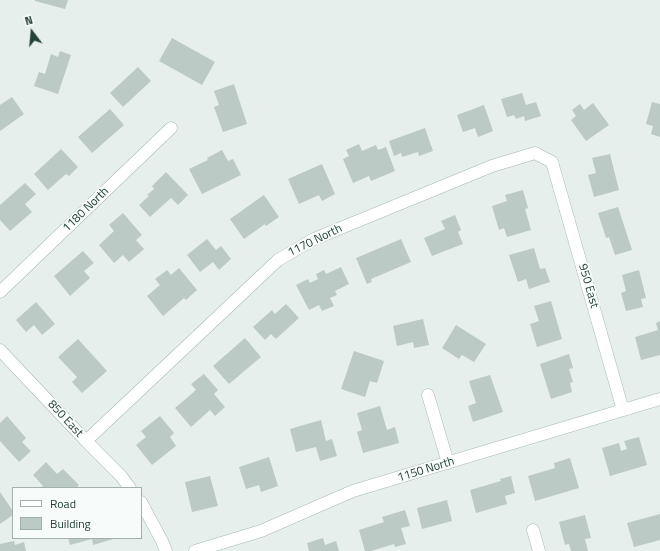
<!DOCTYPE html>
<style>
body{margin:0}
#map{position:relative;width:660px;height:551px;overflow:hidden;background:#e6efeb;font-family:"Titillium Web",sans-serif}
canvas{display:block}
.legend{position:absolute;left:12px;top:487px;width:130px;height:52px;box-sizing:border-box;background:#f7fbf9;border:1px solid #a3b1ad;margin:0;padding:5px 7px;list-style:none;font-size:12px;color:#24423a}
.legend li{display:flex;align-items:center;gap:8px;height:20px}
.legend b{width:20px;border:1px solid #a3b1ad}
.north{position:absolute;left:12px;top:12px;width:40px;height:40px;-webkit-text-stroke:3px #f7fbf9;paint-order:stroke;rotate:344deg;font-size:11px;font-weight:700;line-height:16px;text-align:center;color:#24423a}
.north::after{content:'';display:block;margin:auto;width:14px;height:18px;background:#24423a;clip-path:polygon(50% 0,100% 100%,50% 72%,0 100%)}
</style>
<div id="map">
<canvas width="660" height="551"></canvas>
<ul class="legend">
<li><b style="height:5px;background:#fff"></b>Road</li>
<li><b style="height:11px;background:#bbcac4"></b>Building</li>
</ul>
<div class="north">N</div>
</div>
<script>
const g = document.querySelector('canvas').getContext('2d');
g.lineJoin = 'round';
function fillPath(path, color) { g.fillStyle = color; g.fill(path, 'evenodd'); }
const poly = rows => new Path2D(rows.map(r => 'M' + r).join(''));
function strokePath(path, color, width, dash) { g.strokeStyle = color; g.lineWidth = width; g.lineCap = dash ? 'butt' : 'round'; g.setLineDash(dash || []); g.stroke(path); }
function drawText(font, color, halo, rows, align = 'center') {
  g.font = font + ' "Titillium Web",sans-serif'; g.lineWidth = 3.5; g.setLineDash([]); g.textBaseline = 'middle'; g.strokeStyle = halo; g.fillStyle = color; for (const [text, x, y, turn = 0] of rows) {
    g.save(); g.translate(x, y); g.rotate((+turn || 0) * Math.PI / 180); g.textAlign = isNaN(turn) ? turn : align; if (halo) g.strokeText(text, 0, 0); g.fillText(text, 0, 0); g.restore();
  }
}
const building = poly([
 [35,0,68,0,65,9,35,1],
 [172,38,215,62,202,85,159,61],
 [60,51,71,55,58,94,34,86,39,72,45,74,51,54,58,57],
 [138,67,151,81,123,107,110,93],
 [234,84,247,124,223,132,214,107,219,105,214,91],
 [522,93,526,105,536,102,541,116,525,121,524,116,516,119,514,115,507,117,501,99],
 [12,97,24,114,0,131,0,105],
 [652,102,660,104,660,137,651,134,653,126,646,124],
 [593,103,609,125,586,141,571,120,576,116,572,110,580,104,584,110],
 [484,105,493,131,478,137,475,128,463,132,457,115],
 [110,109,124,125,92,153,78,137],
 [425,128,433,151,419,156,418,152,402,157,401,153,394,156,389,141],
 [359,144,362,151,376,145,378,150,386,147,395,171,371,181,369,176,353,183,343,159,349,156,346,150],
 [61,149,78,167,69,176,66,174,48,190,34,174],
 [222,150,228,161,233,159,241,175,202,194,189,169,208,160,207,158],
 [610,154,619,190,594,197,588,175,596,173,592,158],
 [322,164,335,194,322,201,319,195,299,204,288,179],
 [166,172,188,195,178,205,171,198,150,217,139,205,149,196,147,195,154,189,152,186],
 [25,183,36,194,25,204,32,212,10,231,0,220,0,205],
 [523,190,528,208,525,209,531,230,507,237,504,228,499,230,492,206,507,201,505,195],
 [264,195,279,217,266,226,265,224,244,239,230,219],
 [618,207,632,250,615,255,609,237,606,238,598,213],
 [123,213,142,235,136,240,144,249,129,262,123,255,114,263,99,245,114,231,109,225],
 [455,215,461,230,458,232,463,244,432,256,424,238,445,229,441,221],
 [207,239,216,250,221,246,231,259,219,270,213,262,200,272,187,255],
 [401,239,411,262,371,279,372,282,367,284,356,258],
 [534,248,540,269,545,268,550,282,529,289,526,279,518,282,509,255],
 [83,251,94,263,84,271,90,278,70,296,54,276],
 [341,267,349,284,335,291,337,295,330,298,334,306,322,311,319,305,309,310,296,285,308,279,310,283,318,279,316,274,324,270,326,274],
 [179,268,197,290,186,300,184,298,163,316,147,296,160,285,155,279,167,270,171,275],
 [639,270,646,298,641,299,643,307,626,311,621,293,626,291,622,275],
 [551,301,562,339,537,347,530,324,539,321,534,306],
 [36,302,55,324,42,335,34,325,26,332,16,320],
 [286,304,299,318,276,339,271,334,265,340,253,327,272,310,275,314],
 [423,319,429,345,414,348,413,342,397,346,393,326],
 [660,321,660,355,641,360,635,337,658,330,656,323],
 [456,325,486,344,474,362,462,355,459,359,442,348],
 [245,338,261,357,229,384,213,366],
 [78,339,107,371,82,393,72,382,77,377,58,357],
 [354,351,384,361,377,383,370,381,365,397,341,389],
 [569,354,573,368,569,369,573,382,570,383,572,392,551,399,540,364],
 [204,374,218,390,214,394,225,407,215,416,210,410,191,427,175,408,196,390,191,384],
 [490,375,503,412,473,422,468,406,476,403,469,381],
 [380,406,387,430,395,427,399,443,363,453,357,432,362,430,357,413],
 [7,416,26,438,22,442,31,451,19,462,0,441,0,423],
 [160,416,174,433,170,437,176,446,152,465,136,445,146,437,141,431],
 [321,420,326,441,332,439,337,456,320,461,316,447,296,452,290,429],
 [639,437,647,465,610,476,602,448,619,443,621,451,627,449,624,441],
 [269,457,278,486,261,492,259,485,246,489,239,467],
 [570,458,579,488,535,501,528,476,555,468,554,463],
 [46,462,57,474,63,469,79,485,76,488,41,488,43,486,33,475],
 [210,476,218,506,192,512,185,482],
 [511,476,515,493,505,496,507,504,476,513,470,490,501,481,500,479],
 [0,492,13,511,13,515,0,524],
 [447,500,452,521,422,529,417,508],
 [405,510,410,526,401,528,406,544,395,547,394,544,371,551,365,551,359,530,384,522,382,517],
 [660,514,660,540,634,547,627,523],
 [585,515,591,538,585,539,588,551,571,551,569,544,565,545,559,522],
 [68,538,113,538,113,539,93,545,92,539,70,545],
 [323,538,325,545,336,541,339,551,309,551,307,543],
 [14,541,15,545,24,542,26,551,0,551,0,544]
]);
const minor = poly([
 [0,292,171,128],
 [0,350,86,441,121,476,130,488],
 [428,395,448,463],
 [86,441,278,260,314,239,492,166,535,153,552,162,623,410],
 [141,502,162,541,166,551],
 [533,530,539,551],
 [195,551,261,531,353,491,660,399]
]);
const streetNames = [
 ["1180 North",86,210,-44],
 ["1170 North",315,241,-26],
 ["950 East",588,286,74],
 ["850 East",65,419,47],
 ["1150 North",426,470,-17]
];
fillPath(building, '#bbcac4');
strokePath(minor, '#a8b8b2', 13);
strokePath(minor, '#fff', 12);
drawText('12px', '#24423a', '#f7fbf9', streetNames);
</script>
